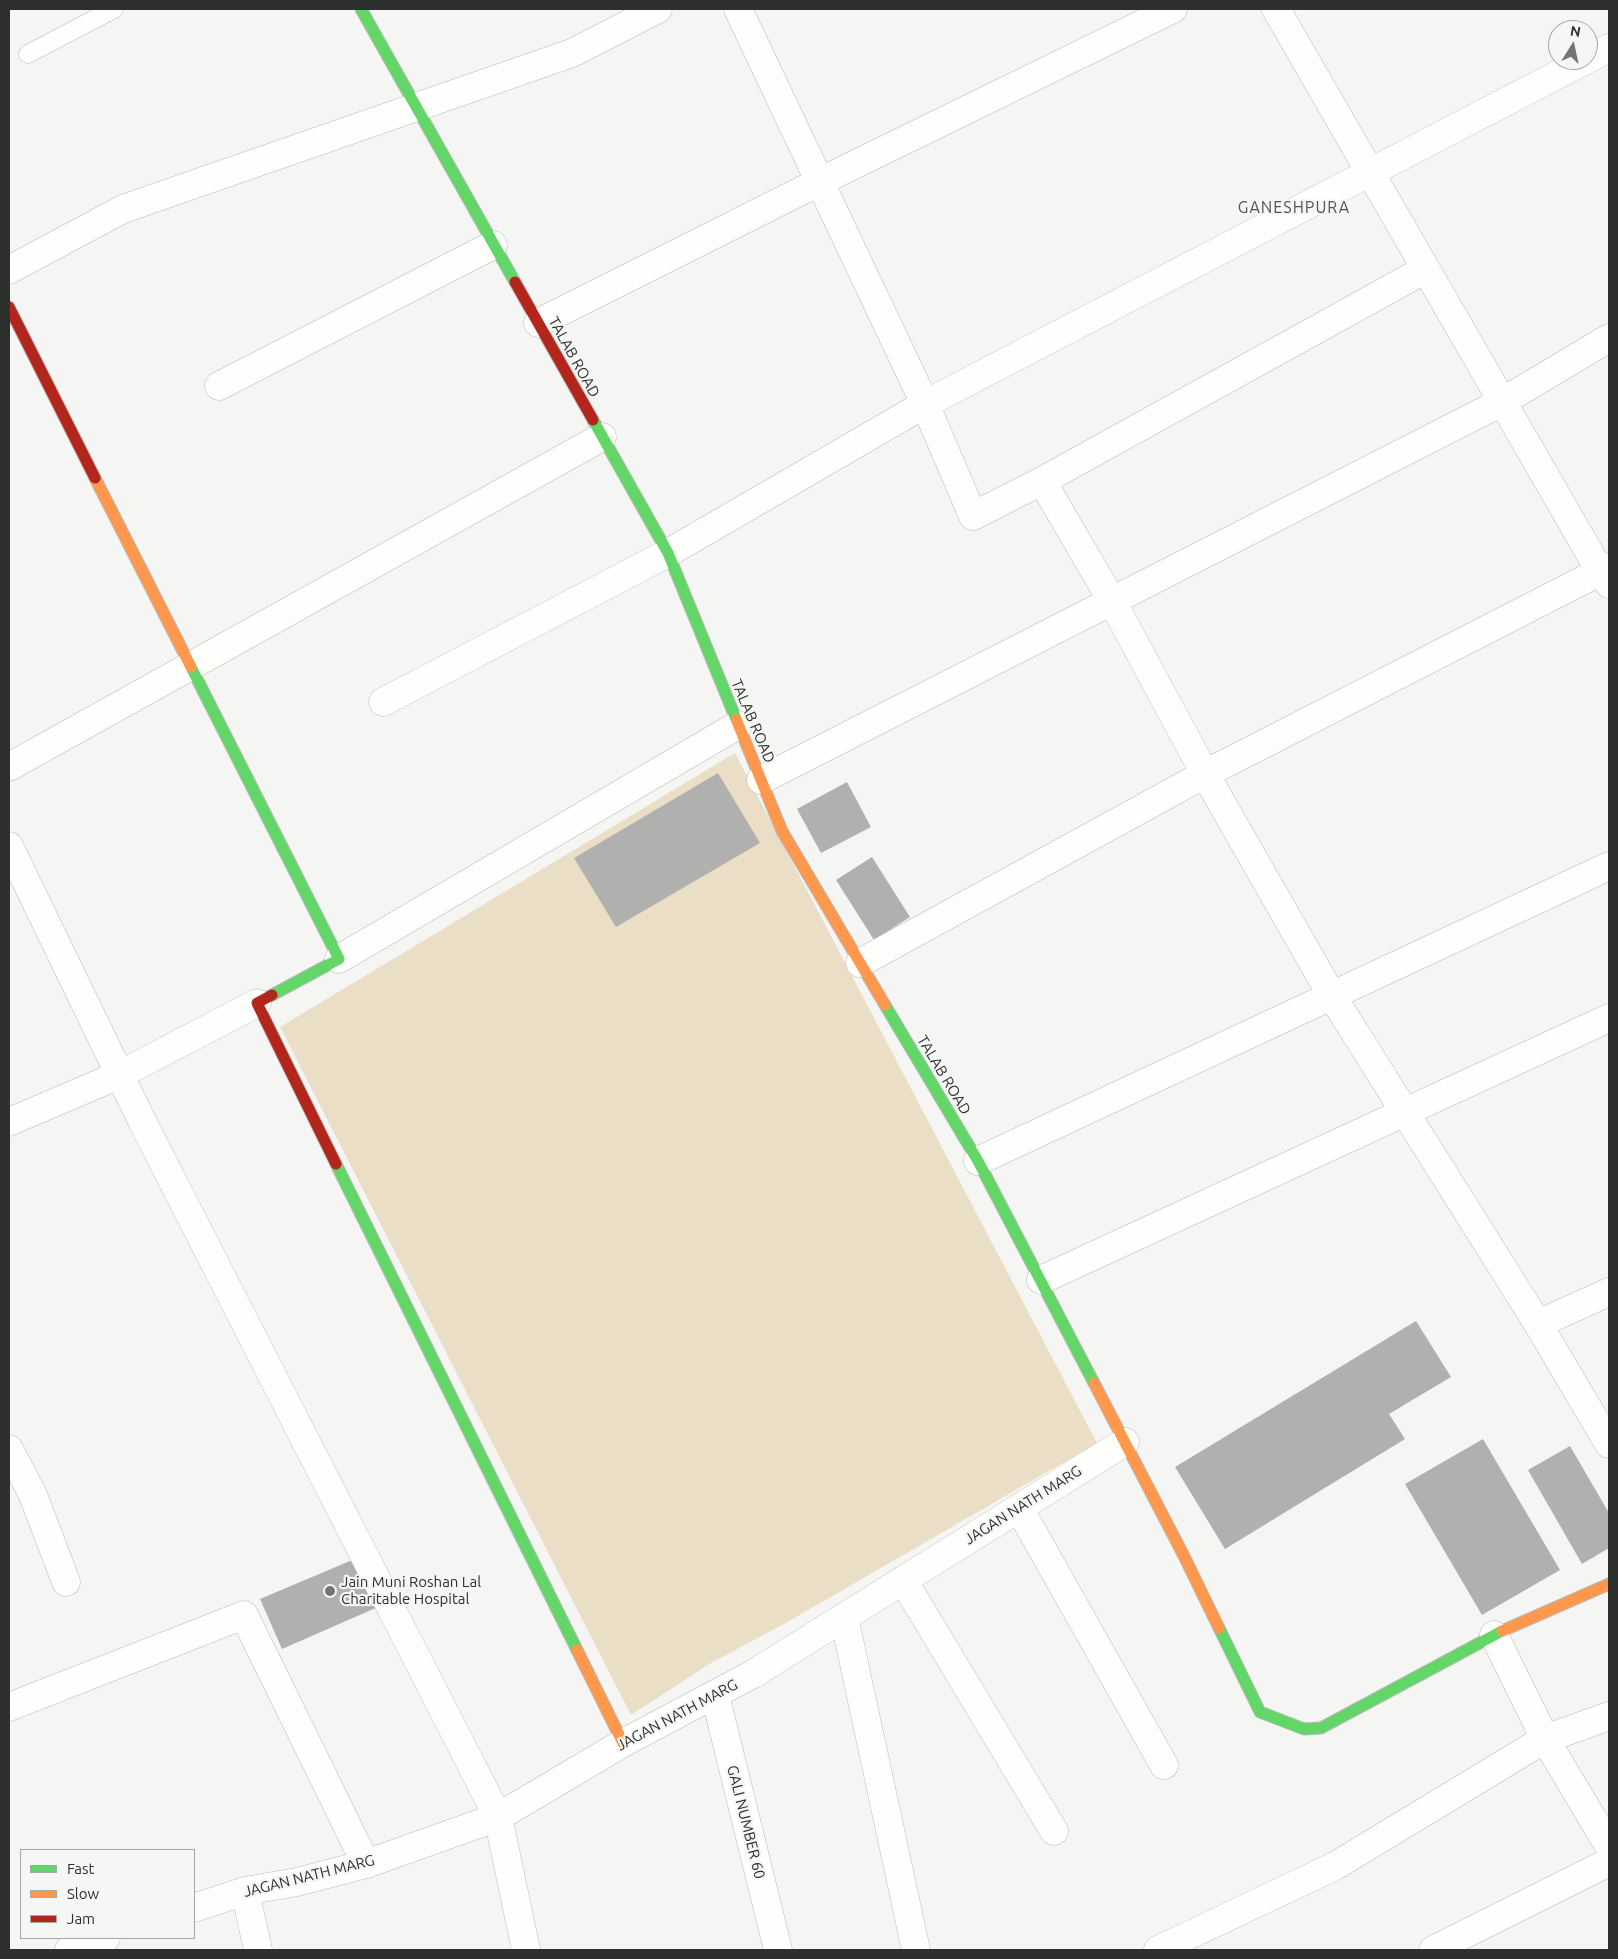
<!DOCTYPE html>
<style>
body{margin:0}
#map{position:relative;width:1618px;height:1959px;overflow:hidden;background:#f5f6f4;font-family:Ubuntu,sans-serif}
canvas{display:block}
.frame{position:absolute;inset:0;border:10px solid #2e302e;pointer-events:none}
.legend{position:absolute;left:20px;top:1849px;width:175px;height:90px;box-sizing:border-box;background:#f4f7f3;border:1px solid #a5a7a4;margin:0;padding:6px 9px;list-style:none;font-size:15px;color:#2e302e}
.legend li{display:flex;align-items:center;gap:10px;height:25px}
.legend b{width:25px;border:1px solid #a5a7a4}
.north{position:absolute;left:1548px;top:20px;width:50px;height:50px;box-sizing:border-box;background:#f4f7f3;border:1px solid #a5a7a4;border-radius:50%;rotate:10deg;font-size:14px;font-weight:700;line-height:20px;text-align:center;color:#2e302e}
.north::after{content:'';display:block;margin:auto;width:18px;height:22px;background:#747573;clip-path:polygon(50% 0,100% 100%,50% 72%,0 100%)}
</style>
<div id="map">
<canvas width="1618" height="1959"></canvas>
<div class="frame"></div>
<ul class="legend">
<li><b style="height:6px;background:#63d668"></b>Fast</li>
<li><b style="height:6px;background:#ff974d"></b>Slow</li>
<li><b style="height:6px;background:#b3261e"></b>Jam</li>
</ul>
<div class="north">N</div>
</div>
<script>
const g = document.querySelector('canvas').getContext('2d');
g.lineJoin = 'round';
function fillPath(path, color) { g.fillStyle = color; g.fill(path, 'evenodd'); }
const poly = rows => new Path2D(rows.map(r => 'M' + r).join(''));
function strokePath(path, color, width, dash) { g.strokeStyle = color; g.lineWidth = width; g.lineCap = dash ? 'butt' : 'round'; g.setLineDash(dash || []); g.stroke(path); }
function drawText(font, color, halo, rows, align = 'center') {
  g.font = font + ' Ubuntu,sans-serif'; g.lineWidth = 4.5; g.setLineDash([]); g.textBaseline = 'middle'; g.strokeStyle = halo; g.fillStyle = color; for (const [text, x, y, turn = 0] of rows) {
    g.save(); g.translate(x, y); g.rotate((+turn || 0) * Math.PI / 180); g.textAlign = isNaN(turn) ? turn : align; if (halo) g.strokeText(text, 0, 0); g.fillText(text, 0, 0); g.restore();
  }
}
const green = poly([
 [735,753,1097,1443,784,1624,711,1663,631,1715,280,1027]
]);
const building = poly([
 [718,773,760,843,616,927,574,858],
 [847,782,871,827,821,853,797,809],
 [872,857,910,917,874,940,836,880],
 [1416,1321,1451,1377,1389,1414,1405,1439,1225,1549,1175,1467],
 [1483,1439,1560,1570,1482,1615,1405,1484],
 [1570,1446,1609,1513,1609,1548,1582,1564,1528,1470],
 [357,1558,378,1607,282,1649,260,1599]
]);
const lane = poly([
 [28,54,114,9]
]);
const street = poly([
 [738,9,925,404,973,516,1042,481,1426,269],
 [1276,9,1600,571,1603,571,1609,584],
 [1588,59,1609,48],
 [9,270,123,209,572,53,658,9],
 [538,323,819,182,1173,9],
 [219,386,493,245],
 [1042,481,1112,601,1205,774,1332,996,1538,1324,1609,1292],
 [383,702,668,553,925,404,1586,60],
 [9,767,602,437],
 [761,780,1502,402,1609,338],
 [9,846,143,1123,498,1817,526,1950],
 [339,959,738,725],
 [860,963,1205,774,1609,567],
 [9,1122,119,1075,257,1003],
 [978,1161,1609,866],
 [1041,1280,1609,1018],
 [1538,1324,1609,1444],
 [9,1449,33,1495,66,1582],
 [1019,1508,1164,1765],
 [903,1580,1054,1831],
 [844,1617,916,1950],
 [1494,1635,1545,1739,1609,1846],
 [715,1695,778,1950],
 [9,1707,244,1615,366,1864],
 [245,1891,258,1950],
 [194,1908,245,1891,297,1882,366,1864,498,1817,623,1743,753,1674,1125,1442],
 [69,1950,106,1938],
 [1158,1950,1335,1866,1545,1739,1609,1716],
 [1433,1950,1609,1862]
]);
const fast = poly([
 [361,9,515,282],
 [593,420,668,553,736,719],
 [191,667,339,959,272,995],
 [885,1005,978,1161,1094,1383],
 [336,1164,577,1650],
 [1219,1628,1260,1712,1304,1729,1321,1728,1502,1631]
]);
const slow = poly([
 [95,478,191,667],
 [736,719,782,831,885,1005],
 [1094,1383,1184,1556,1219,1628],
 [1502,1631,1609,1584],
 [577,1650,623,1743]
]);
const jam = poly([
 [515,282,593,420],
 [9,307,95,478],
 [272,995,257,1003,336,1164]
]);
const markers = [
 [330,1591,6,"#747573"]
];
const streetNames = [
 ["TALAB ROAD",574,357,61],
 ["TALAB ROAD",753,721,67],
 ["TALAB ROAD",944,1075,59],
 ["JAGAN NATH MARG",1023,1505,-32],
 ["JAGAN NATH MARG",677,1715,-28],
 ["GALI NUMBER 60",746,1822,76],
 ["JAGAN NATH MARG",309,1876,-14]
];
const poiNames = [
 ["Jain Muni Roshan Lal",341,1582],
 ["Charitable Hospital",341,1599]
];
const neighbourhoodNames = [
 ["GANESHPURA",1294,208]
];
fillPath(green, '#eadfc6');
fillPath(building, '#b0b1af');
strokePath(lane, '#b9bbb9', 19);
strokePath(street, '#b9bbb9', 29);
strokePath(fast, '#b9bbb9', 13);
strokePath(slow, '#b9bbb9', 13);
strokePath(jam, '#b9bbb9', 13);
strokePath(lane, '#fefefd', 18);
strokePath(street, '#fefefd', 28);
strokePath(fast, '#63d668', 11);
strokePath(slow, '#ff974d', 11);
strokePath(jam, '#b3261e', 11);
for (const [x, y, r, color] of markers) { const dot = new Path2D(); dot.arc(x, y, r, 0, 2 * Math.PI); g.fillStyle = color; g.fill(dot); strokePath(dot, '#f4f7f3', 2); }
drawText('15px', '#2e302e', '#f4f7f3', streetNames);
drawText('15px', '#2e302e', '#f4f7f3', poiNames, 'left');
g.letterSpacing = '1px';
drawText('16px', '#515450', '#f4f7f3', neighbourhoodNames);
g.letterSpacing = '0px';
</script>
